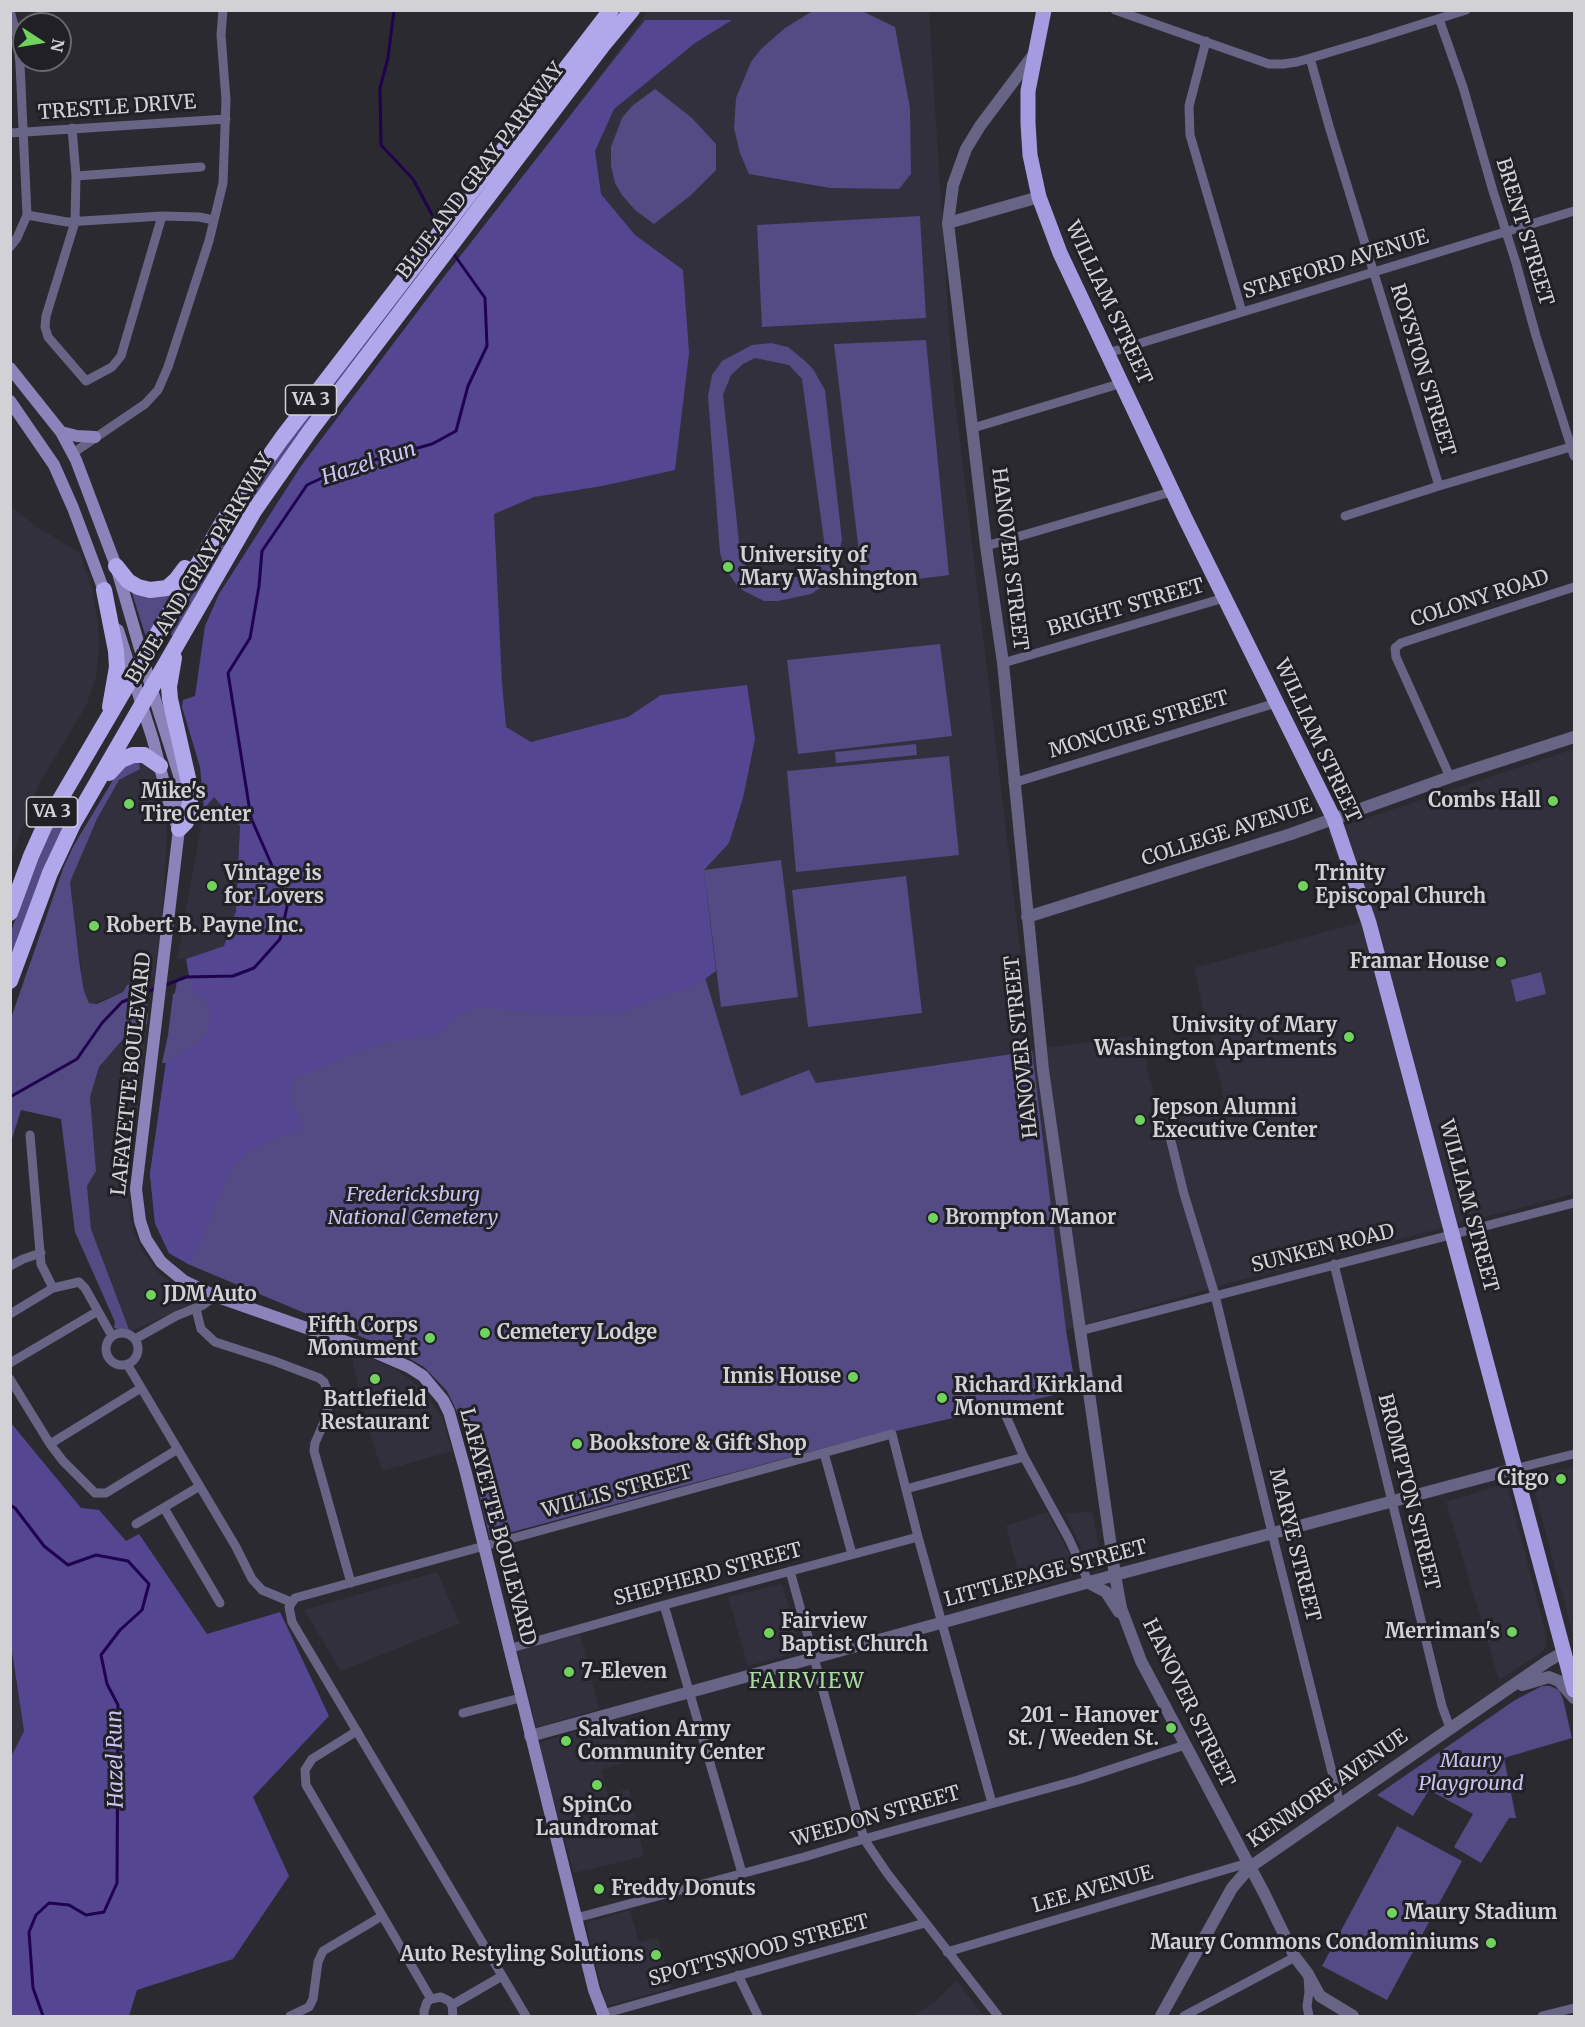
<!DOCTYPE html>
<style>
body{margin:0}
#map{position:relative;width:1585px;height:2027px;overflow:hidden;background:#2b2a31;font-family:Merriweather,serif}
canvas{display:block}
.frame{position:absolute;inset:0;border:12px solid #d2d2d6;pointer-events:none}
.north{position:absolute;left:12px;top:12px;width:60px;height:60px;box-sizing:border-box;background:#212027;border:2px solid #68676d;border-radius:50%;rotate:102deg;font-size:16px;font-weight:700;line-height:24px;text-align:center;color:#d2d2d6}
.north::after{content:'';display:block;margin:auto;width:21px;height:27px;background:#71d25e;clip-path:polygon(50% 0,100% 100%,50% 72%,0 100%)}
</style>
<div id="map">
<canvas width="1585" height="2027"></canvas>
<div class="frame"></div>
<div class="north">N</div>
</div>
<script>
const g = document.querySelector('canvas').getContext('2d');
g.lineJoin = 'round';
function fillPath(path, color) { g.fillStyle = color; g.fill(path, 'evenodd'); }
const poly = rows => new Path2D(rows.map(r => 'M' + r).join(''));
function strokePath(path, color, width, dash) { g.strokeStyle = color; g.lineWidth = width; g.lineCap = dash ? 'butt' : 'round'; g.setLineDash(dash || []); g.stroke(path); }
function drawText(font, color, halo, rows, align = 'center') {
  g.font = font + ' Merriweather,serif'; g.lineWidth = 6; g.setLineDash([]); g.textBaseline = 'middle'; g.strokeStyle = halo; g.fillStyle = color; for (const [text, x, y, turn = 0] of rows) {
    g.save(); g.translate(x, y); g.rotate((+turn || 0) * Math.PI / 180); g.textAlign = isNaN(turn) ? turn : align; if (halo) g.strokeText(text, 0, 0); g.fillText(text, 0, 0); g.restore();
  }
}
const built = poly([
 [648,11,929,11,952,374,1032,1050,1140,1035,1158,1113,1224,1100,1194,968,1361,922,1328,831,1574,749,1574,1194,1222,1285,1066,1330,819,1353,702,967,497,762,471,248],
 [11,507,37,527,80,553,92,588,98,623,99,647,96,677,86,706,39,784,11,858],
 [138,759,157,774,166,814,167,838,161,931,154,977,127,985,123,992,92,1004,89,1003,84,991,70,882,97,819,119,780,135,772],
 [214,796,240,826,236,912,224,946,186,959,177,959,204,809],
 [147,1024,128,1191,130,1216,135,1235,142,1250,160,1275,174,1285,202,1299,130,1332,91,1229,87,1186,96,1171,90,1097,99,1067,131,1030],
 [350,1350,396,1369,422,1389,443,1419,452,1451,382,1471,364,1414],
 [1574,1467,1574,1636,1573,1636,1531,1477],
 [1507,1483,1547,1639,1545,1648,1541,1653,1499,1680,1446,1502],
 [1047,1512,1080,1573,1024,1593,1006,1526],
 [1092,1512,1104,1567,1092,1570,1065,1513],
 [437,1572,460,1623,341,1671,304,1610],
 [782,1584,802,1651,748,1666,728,1597],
 [580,1634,599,1709,536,1727,518,1651],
 [10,1645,24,1731,11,1757,10,1757],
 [619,1719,631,1760,601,1770,608,1795,629,1789,644,1856,574,1873,538,1743],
 [630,1910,639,1942,658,1937,672,1988,606,2006,586,1923],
 [956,1980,984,2016,914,2016,938,1999]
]);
const green = poly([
 [823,10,864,12,895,27,910,108,911,174,899,189,830,188,749,174,740,153,734,128,736,98,751,62,761,49,785,28,811,12],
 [655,89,692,118,716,144,716,170,691,195,654,224,635,210,622,195,615,183,611,166,611,147,622,118,632,106],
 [920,216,926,318,762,327,757,225],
 [427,258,430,264,174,637,169,633,272,463],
 [926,340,949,575,863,586,834,344],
 [771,343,788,347,804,360,813,369,825,390,842,540,836,566,825,585,811,594,778,601,764,601,744,591,736,584,725,568,720,553,708,396,712,375,722,361,752,345],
 [755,358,789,365,802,379,825,548,817,564,809,575,774,580,756,577,741,560,723,395,731,375,743,364],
 [131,590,175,591,146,637],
 [940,644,952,736,798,754,787,660],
 [916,744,917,755,836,763,835,752],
 [949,756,959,855,796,872,787,771],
 [138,759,140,769,119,780,97,819,70,882,80,967,84,991,89,1003,97,1004,123,992,127,985,151,978,146,1014,148,1014,147,1024,131,1030,99,1067,90,1097,96,1171,87,1186,91,1229,130,1332,114,1328,115,1322,75,1232,61,1119,21,1110,11,1142,11,1018,64,866,74,845,122,765],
 [497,762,702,967,741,1096,809,1070,816,1083,1032,1051,1066,1330,1076,1390,839,1444,490,1538,461,1420,447,1391,424,1367,400,1353,190,1265,169,1253,155,1223,150,1174,166,1063,162,1063,168,1035,173,994,175,993,177,980,186,977,233,976],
 [64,809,62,833,11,969,11,931,45,841],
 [781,860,798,997,721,1007,704,870],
 [906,876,922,1013,808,1027,792,890],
 [1541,972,1546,994,1516,1002,1511,980],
 [1542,1686,1550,1686,1559,1690,1563,1699,1572,1738,1504,1758,1516,1818,1509,1818,1481,1863,1454,1847,1473,1814,1429,1790,1413,1816,1377,1795,1515,1700],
 [1397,1826,1462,1861,1387,2000,1322,1966]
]);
const forest = poly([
 [645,20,732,20,695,43,614,109,595,151,601,194,635,235,683,270,689,353,675,470,602,486,534,497,494,514,502,683,506,727,531,742,628,717,661,695,747,685,755,739,743,798,729,843,704,870,716,971,695,986,620,1012,570,1015,476,1007,460,1014,448,1028,438,1034,378,1044,294,1079,290,1093,290,1099,304,1128,299,1132,270,1141,247,1153,232,1168,190,1265,169,1253,155,1223,150,1174,166,1062,196,1045,206,1034,210,1024,209,1005,192,992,186,959,224,946,236,911,240,826,214,797,204,809,200,767,182,707,183,700,195,696,205,626,219,594,301,466,436,287],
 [11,1423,81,1508,99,1510,126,1541,139,1534,207,1634,280,1612,329,1716,253,1797,289,1876,233,1959,137,1990,129,2016,11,2016,11,1757,24,1731,11,1645]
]);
const stream = poly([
 [394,10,388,58,380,88,381,145,413,179,438,226],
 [163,986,186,977,233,976,254,968,280,939,288,902,251,818,228,673,250,638,259,586,262,551,307,485,341,469,432,444,456,431,468,386,487,346,485,298,453,253],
 [10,1097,77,1059,102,1023,122,1002,157,988],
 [10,1505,15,1508,44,1546,68,1565,96,1555,128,1561,149,1584,142,1610,120,1630,101,1655,107,1684,118,1705,117,1883,104,1912,86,1915,69,1905,49,1903,36,1915,29,1932,33,1988,43,2016]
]);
const minor = poly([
 [1115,10,1269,64,1283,64,1297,62,1371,40,1466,10],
 [10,11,17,36,20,64,27,215,17,238,10,247],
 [1439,19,1463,87,1493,191,1516,263,1536,336,1574,456],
 [1206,41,1189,106,1190,135,1242,312],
 [1310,58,1329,126,1439,486],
 [72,128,76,176,75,222,46,316,45,327,48,337,86,381,112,367,121,356,162,216],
 [10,133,226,119],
 [76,176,201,167],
 [27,215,67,222,162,216,199,217,214,220],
 [1108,353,1574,211],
 [973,428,1122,383],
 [73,453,145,404,158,390,168,367,209,241,223,183,226,100,221,35,223,10],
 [1345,516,1439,486,1574,446],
 [986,546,1174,491],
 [1003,663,1224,598],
 [1450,777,1396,657,1395,648,1401,643,1574,587],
 [1013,783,1276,703],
 [1169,1133,1184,1194,1215,1295,1272,1533,1340,1804],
 [30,1135,41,1264,53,1288],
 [1334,1264,1442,1706,1450,1728],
 [10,1266,23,1259,41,1253],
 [196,1309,201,1329,215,1342,274,1361,319,1378,324,1382,329,1395,328,1407,325,1420,315,1443,314,1451,351,1583],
 [10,1314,53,1288,79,1282,85,1288,112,1336],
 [1080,1331,1574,1203],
 '106 1349a16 16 0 1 1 32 0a16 16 0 1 1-32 0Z',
 [135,1339,176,1316,203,1305,215,1296],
 [10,1363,98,1311],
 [127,1364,236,1547,252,1579,262,1590,291,1602],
 [10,1379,50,1444,63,1461,95,1493,106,1493,178,1449],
 [1002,1407,1024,1457,1069,1539,1089,1583],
 [50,1444,141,1388],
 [824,1453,852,1554],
 [1514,1469,1574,1454],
 [906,1489,1024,1457],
 [164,1508,220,1603],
 [136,1524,200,1486],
 [790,1571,864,1839,887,1873,998,2016],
 [664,1605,742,1873],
 [508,1649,664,1605,918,1537],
 [463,1713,520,1698],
 [357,1731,312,1759,305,1770,306,1785,431,1999],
 [576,1918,804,1857,864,1839,1078,1780,1185,1745],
 [947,1952,1241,1865,1250,1867],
 [738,1975,758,2016],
 [1308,1977,1309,1992,1307,2006,1309,2016],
 [452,2005,502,1976],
 [603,2014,925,1923],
 [290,2016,309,2007,313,1999,318,1962,323,1951,382,1916],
 [424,2016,424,2011,427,2002,431,1999,441,1997,449,2001,452,2005,453,2016],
 [526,2016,292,1622,289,1607,295,1598,892,1434,918,1537,992,1803],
 [1184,2016,1295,1957],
 [1542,2016,1574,2008]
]);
const tertiary = poly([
 [1034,54,980,126,966,149,953,185,948,223,986,546,1003,663,1043,1070,1115,1575,1121,1608,1141,1661,1264,1893,1295,1957,1308,1974,1320,1996,1353,2016],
 [948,223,1039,197],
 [1027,917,1291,834,1450,777,1574,737],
 [1089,1583,1106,1592,1119,1612],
 [1522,1685,1549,1677,1559,1681,1574,1698],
 [530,1736,1115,1575,1514,1469],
 [1161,2016,1232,1888,1250,1867,1548,1661,1564,1652]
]);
const secondary = poly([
 [10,368,61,432,76,460,116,566,152,690,179,775,181,793,179,829,136,1189,140,1221,146,1239,161,1262,184,1281,215,1296,372,1351,409,1367,423,1376,443,1400,449,1412,466,1473,594,1990,604,2016],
 [10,401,54,465,73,508,106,596],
 [61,432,77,436,95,437],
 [118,630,153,740,173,818,179,828]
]);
const primary = poly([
 [1044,10,1028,91,1028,123,1030,155,1039,197,1060,253,1185,518,1334,819,1369,923,1574,1690]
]);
const trunk = poly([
 [116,566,128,581,138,587,150,590,167,588,176,580,185,568],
 [104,590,116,651,117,667,110,707],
 [174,658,169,687,170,699,190,787,190,803,186,822,179,829],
 [109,773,121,760,133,755,144,755,160,766],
 [10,913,31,856,44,827,224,520,282,438,611,10],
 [10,981,50,873,73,824,254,511,310,431,603,45,632,10]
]);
const markers = [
 [728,567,6,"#71d25e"],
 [1553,801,6,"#71d25e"],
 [129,804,6,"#71d25e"],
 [212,886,6,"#71d25e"],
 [1303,886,6,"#71d25e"],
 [94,926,6,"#71d25e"],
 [1501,962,6,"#71d25e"],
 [1349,1037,6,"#71d25e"],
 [1140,1120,6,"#71d25e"],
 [933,1218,6,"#71d25e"],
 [151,1295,6,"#71d25e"],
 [485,1333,6,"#71d25e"],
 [430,1338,6,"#71d25e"],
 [853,1377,6,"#71d25e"],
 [375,1379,6,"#71d25e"],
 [942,1398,6,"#71d25e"],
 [577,1444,6,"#71d25e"],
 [1561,1479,6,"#71d25e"],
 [1512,1632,6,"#71d25e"],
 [769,1633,6,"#71d25e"],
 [569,1672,6,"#71d25e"],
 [1171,1728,6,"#71d25e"],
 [566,1741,6,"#71d25e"],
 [597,1785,6,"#71d25e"],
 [599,1889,6,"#71d25e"],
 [1392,1913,6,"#71d25e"],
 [1491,1943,6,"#71d25e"],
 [656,1955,6,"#71d25e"]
];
const shields = [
 [311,400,51],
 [52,812,51]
];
const shieldNames = [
 ["VA 3",311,400],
 ["VA 3",52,812]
];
const streetNames = [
 ["TRESTLE DRIVE",117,108,-4],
 ["BLUE AND GRAY PARKWAY",481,171,-53],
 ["BRENT STREET",1524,232,73],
 ["STAFFORD AVENUE",1336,265,-17],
 ["WILLIAM STREET",1108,303,65],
 ["ROYSTON STREET",1422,370,73],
 ["HANOVER STREET",1009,559,83],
 ["BLUE AND GRAY PARKWAY",200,569,-59],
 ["COLONY ROAD",1480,599,-18],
 ["BRIGHT STREET",1126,608,-16],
 ["MONCURE STREET",1139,725,-17],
 ["WILLIAM STREET",1317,741,65],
 ["COLLEGE AVENUE",1227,833,-18],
 ["HANOVER STREET",1022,1047,-96],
 ["LAFAYETTE BOULEVARD",132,1074,-84],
 ["WILLIAM STREET",1468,1206,75],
 ["SUNKEN ROAD",1323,1249,-14],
 ["WILLIS STREET",617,1492,-15],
 ["BROMPTON STREET",1408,1492,76],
 ["LAFAYETTE BOULEVARD",497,1527,75],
 ["MARYE STREET",1294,1545,76],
 ["LITTLEPAGE STREET",1046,1574,-15],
 ["SHEPHERD STREET",708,1575,-15],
 ["HANOVER STREET",1188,1703,64],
 ["KENMORE AVENUE",1328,1789,-35],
 ["WEEDON STREET",876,1817,-16],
 ["LEE AVENUE",1093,1890,-16],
 ["SPOTTSWOOD STREET",759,1951,-15]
];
const poiNames = [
 ["University of",740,556],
 ["Mary Washington",740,579],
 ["Mike's",141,792],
 ["Tire Center",141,815],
 ["Combs Hall",1541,801,"right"],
 ["Vintage is",224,874],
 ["for Lovers",224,897],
 ["Trinity",1315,874],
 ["Episcopal Church",1315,897],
 ["Robert B. Payne Inc.",106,926],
 ["Framar House",1489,962,"right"],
 ["Univsity of Mary",1337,1026,"right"],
 ["Washington Apartments",1337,1049,"right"],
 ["Jepson Alumni",1152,1108],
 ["Executive Center",1152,1131],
 ["Brompton Manor",945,1218],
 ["JDM Auto",163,1295],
 ["Fifth Corps",418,1326,"right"],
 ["Monument",418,1349,"right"],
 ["Cemetery Lodge",497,1333],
 ["Innis House",841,1377,"right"],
 ["Richard Kirkland",954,1386],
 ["Monument",954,1409],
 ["Battlefield",375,1400,"center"],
 ["Restaurant",375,1423,"center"],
 ["Bookstore & Gift Shop",589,1444],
 ["Citgo",1549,1479,"right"],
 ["Fairview",781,1622],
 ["Baptist Church",781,1645],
 ["Merriman's",1500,1632,"right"],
 ["7-Eleven",581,1672],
 ["201 - Hanover",1159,1716,"right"],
 ["St. / Weeden St.",1159,1739,"right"],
 ["Salvation Army",578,1730],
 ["Community Center",578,1753],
 ["SpinCo",597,1806,"center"],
 ["Laundromat",597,1829,"center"],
 ["Freddy Donuts",611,1889],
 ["Maury Stadium",1404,1913],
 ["Maury Commons Condominiums",1479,1943,"right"],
 ["Auto Restyling Solutions",644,1955,"right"]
];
const parkNames = [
 ["Fredericksburg",413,1195],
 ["National Cemetery",413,1218],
 ["Maury",1471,1761],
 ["Playground",1471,1784]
];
const waterNames = [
 ["Hazel Run",369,464,-18],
 ["Hazel Run",116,1759,-91]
];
const neighbourhoodNames = [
 ["FAIRVIEW",807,1682]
];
fillPath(built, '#32303d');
fillPath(green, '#544a84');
fillPath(forest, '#554691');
strokePath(stream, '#1f034d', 3);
strokePath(minor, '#686486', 9);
strokePath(tertiary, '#686486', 12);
strokePath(secondary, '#8b83b9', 12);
strokePath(primary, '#a59be1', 15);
strokePath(trunk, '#b1a8ec', 16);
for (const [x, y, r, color] of markers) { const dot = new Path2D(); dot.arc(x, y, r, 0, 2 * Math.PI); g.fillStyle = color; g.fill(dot); strokePath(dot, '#212027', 2); }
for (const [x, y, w] of shields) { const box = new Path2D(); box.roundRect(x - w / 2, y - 15, w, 30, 4.5); g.fillStyle = '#212027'; g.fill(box); strokePath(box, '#d2d2d6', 1.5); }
drawText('bold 18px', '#d2d2d6', null, shieldNames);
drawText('20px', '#d2d2d6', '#212027', streetNames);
drawText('bold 20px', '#d2d2d6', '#212027', poiNames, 'left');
drawText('italic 20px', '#c9c4ef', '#212027', parkNames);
drawText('italic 21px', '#cac5f0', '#212027', waterNames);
g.letterSpacing = '1.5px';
drawText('21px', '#a8db9d', '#212027', neighbourhoodNames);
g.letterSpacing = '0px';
</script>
